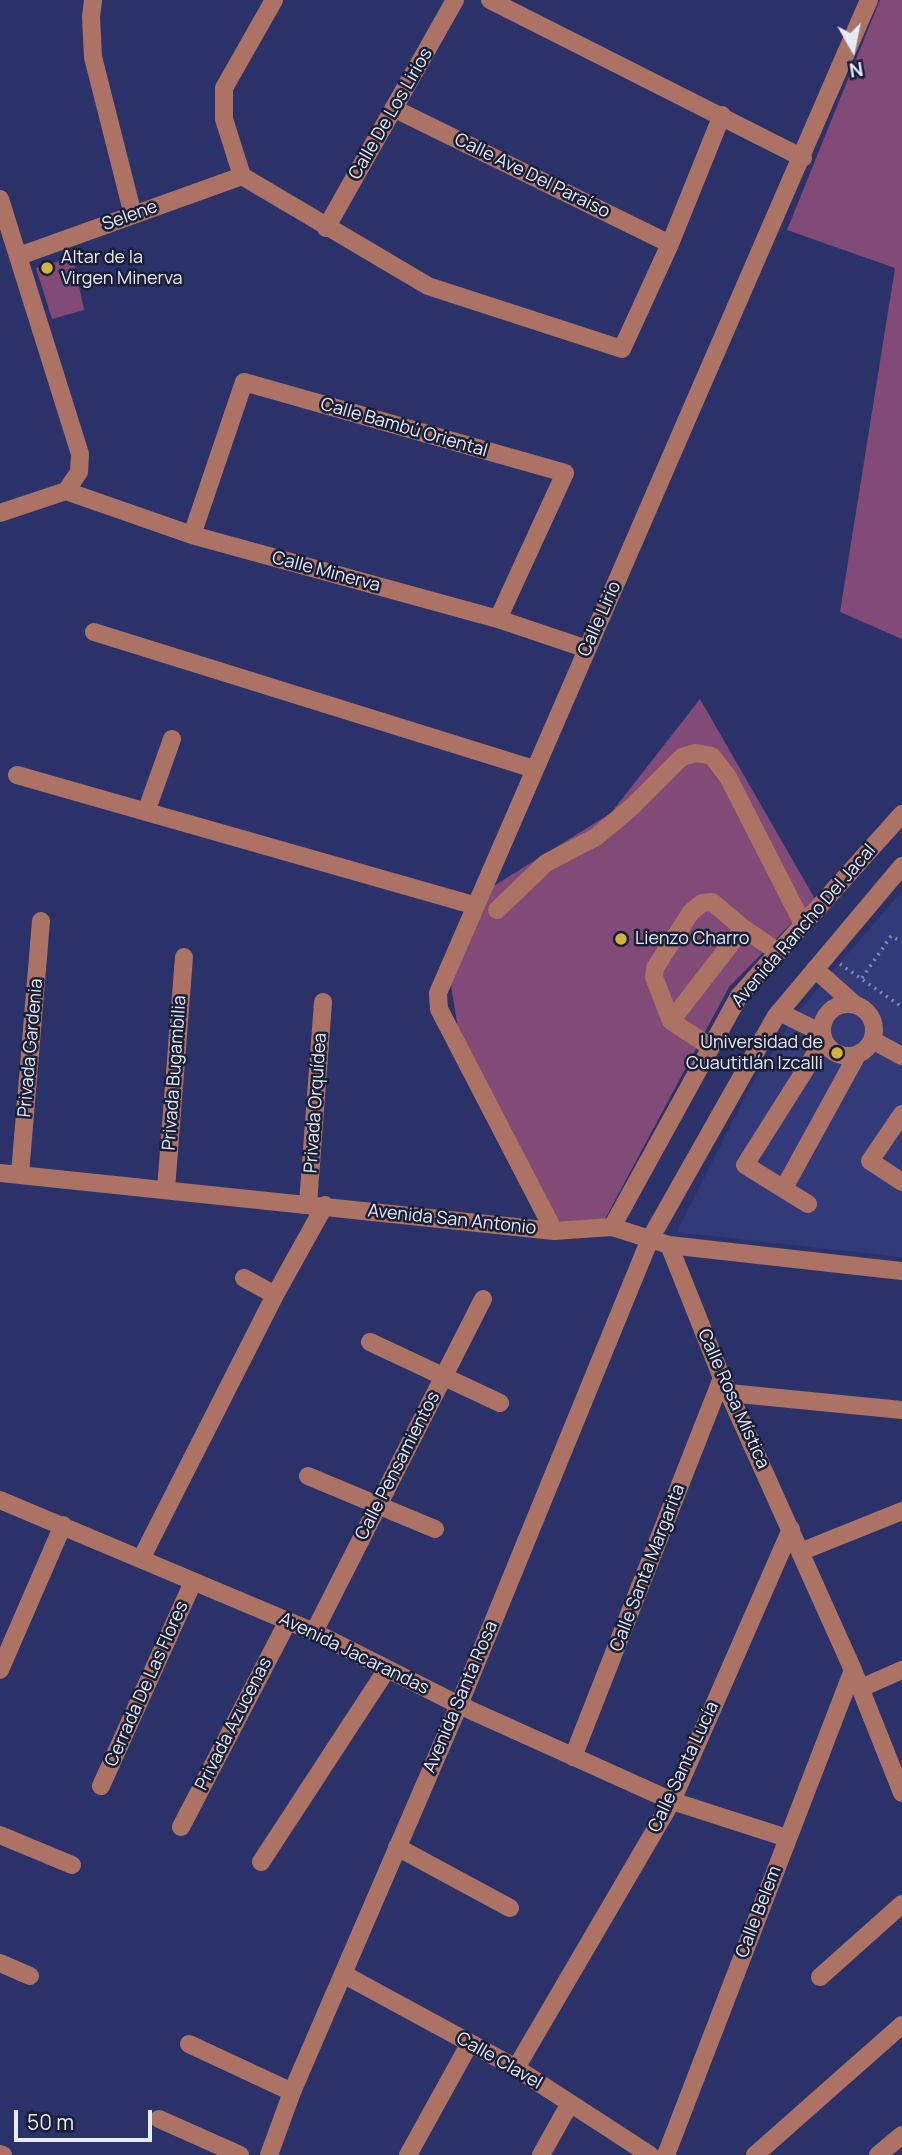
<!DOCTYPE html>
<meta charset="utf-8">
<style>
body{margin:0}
#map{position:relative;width:902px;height:2155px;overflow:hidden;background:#2b326a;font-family:Manrope,sans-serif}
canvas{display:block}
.north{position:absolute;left:818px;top:14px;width:70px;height:70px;-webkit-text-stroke:5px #191e37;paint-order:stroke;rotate:171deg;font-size:19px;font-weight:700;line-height:28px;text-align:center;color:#e7ebf9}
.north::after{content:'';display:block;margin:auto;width:24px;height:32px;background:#e7ebf9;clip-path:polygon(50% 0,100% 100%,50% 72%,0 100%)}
.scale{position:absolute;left:14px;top:2110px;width:138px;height:32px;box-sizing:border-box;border:4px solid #e7ebf9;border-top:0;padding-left:9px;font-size:21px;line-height:24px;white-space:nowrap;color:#e7ebf9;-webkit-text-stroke:5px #191e37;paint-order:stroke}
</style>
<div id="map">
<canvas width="902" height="2155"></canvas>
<div class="north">N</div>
<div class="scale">50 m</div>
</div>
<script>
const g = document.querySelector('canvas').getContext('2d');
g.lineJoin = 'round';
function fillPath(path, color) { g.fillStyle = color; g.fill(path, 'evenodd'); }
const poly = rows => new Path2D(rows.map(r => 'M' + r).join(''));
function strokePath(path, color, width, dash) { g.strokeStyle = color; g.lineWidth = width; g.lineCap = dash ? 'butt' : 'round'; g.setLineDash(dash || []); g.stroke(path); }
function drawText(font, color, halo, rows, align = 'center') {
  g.font = font + ' Manrope,sans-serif'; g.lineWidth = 5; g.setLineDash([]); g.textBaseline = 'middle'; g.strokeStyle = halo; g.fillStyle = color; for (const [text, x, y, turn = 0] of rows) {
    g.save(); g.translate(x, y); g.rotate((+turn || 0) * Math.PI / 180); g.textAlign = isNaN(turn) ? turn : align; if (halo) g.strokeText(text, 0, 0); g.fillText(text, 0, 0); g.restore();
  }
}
const built = poly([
 [902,891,902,1257,677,1232,748,1091,796,1014]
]);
const green = poly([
 [880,0,902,0,902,639,840,612,895,268,787,230],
 [73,257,84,310,52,319,36,268],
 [700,699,815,899,729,987,604,1221,553,1223,460,1041,450,979,484,892,611,813]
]);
const path = poly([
 [840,964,902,1007],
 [862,978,891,936,902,942]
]);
const minor = poly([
 [93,0,91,17,93,57,133,215],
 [490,0,803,158],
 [395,109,670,244],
 [242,176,428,286,622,349,670,244,722,115],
 [242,176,224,119,224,88,274,0],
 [0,199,80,454,79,472,66,491],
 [326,228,455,0],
 [19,256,242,176],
 [66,491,192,535,498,619,587,649],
 [0,513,66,491],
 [192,535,244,382,565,473,498,619],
 [94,632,534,769],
 [17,775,473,905],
 [146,812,172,739],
 [497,910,546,863,596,837,633,806,682,757,696,753,712,756,728,777,803,924],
 [815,969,853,1003],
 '822 1030a26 26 0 1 1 52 0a26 26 0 1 1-52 0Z',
 [779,1012,820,1032],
 [671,1021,654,977,655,968,691,912,702,903,712,902,743,928],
 [874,1041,902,1056],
 [709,1046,671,1021,743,928,778,952],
 [902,1114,870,1161,902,1182],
 [0,1173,554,1231,612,1227,669,1245,902,1271],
 [20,1174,41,921],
 [784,1188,856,1057],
 [166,1189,184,957],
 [308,1204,323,1002],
 [808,1204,745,1165,824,1040],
 [612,1227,739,996,902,814],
 [554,1231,439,1009,438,993,869,0],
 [669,1245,722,1378,853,1670,902,1793],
 [244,1278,275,1295],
 [370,1342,500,1403],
 [729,1393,902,1410],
 [308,1476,435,1529],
 [0,1500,314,1632,459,1705,672,1801,787,1838],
 [800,1552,902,1511],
 [141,1559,275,1295,325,1205],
 [314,1632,483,1299],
 [0,1670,63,1525],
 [861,1688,902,1670],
 [573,1757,722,1378],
 [101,1786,193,1582],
 [181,1827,288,1621],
 [0,1835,72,1865],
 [397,1847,510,1908],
 [261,1862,387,1669],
 [0,1963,30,1976],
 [343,1974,516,2068,650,2155],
 [820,1977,902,1904],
 [189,2044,292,2092],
 [516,2068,672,1801,791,1529],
 [159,2119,240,2155],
 [0,2154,3,2155],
 [269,2155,292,2092,459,1705,650,1239,776,1016,902,866],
 [408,2155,470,2043],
 [541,2155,569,2105],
 [666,2155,853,1670],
 [755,2155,902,2025],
 [878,2155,902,2135]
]);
const markers = [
 [47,268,7,"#d5b534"],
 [621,939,7,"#d5b534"],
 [837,1053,7,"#d5b534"]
];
const streetNames = [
 ["Calle De Los Lirios",391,114,-60],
 ["Calle Ave Del Paraíso",532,176,26],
 ["Selene",130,216,-20],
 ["Calle Bambú Oriental",404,428,16],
 ["Calle Minerva",326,572,15],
 ["Calle Lirio",600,619,-66],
 ["Avenida Rancho Del Jacal",804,926,-49],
 ["Privada Gardenia",31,1048,-85],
 ["Privada Bugambilia",175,1073,-86],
 ["Privada Orquídea",316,1103,-86],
 ["Avenida San Antonio",452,1220,6],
 ["Calle Rosa Mística",733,1399,66],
 ["Calle Pensamientos",398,1466,-63],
 ["Calle Santa Margarita",648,1568,-69],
 ["Avenida Jacarandas",354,1654,26],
 ["Cerrada De Las Flores",147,1684,-66],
 ["Avenida Santa Rosa",461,1697,-67],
 ["Privada Azucenas",234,1724,-63],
 ["Calle Santa Lucía",684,1767,-65],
 ["Calle Belem",759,1912,-69],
 ["Calle Clavel",499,2061,30]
];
const poiNames = [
 ["Altar de la",61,258],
 ["Virgen Minerva",61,279],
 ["Lienzo Charro",635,939],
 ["Universidad de",823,1043,"right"],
 ["Cuautitlán Izcalli",823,1064,"right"]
];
fillPath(built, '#323a7a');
fillPath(green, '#814a77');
strokePath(path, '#8389ad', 3.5, [2, 5]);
strokePath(minor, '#ac7364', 18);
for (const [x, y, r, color] of markers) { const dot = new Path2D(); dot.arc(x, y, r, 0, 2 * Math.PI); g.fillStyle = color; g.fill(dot); strokePath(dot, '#191e37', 2.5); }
drawText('18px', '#e7ebf9', '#191e37', streetNames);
drawText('18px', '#e7ebf9', '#191e37', poiNames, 'left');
</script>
